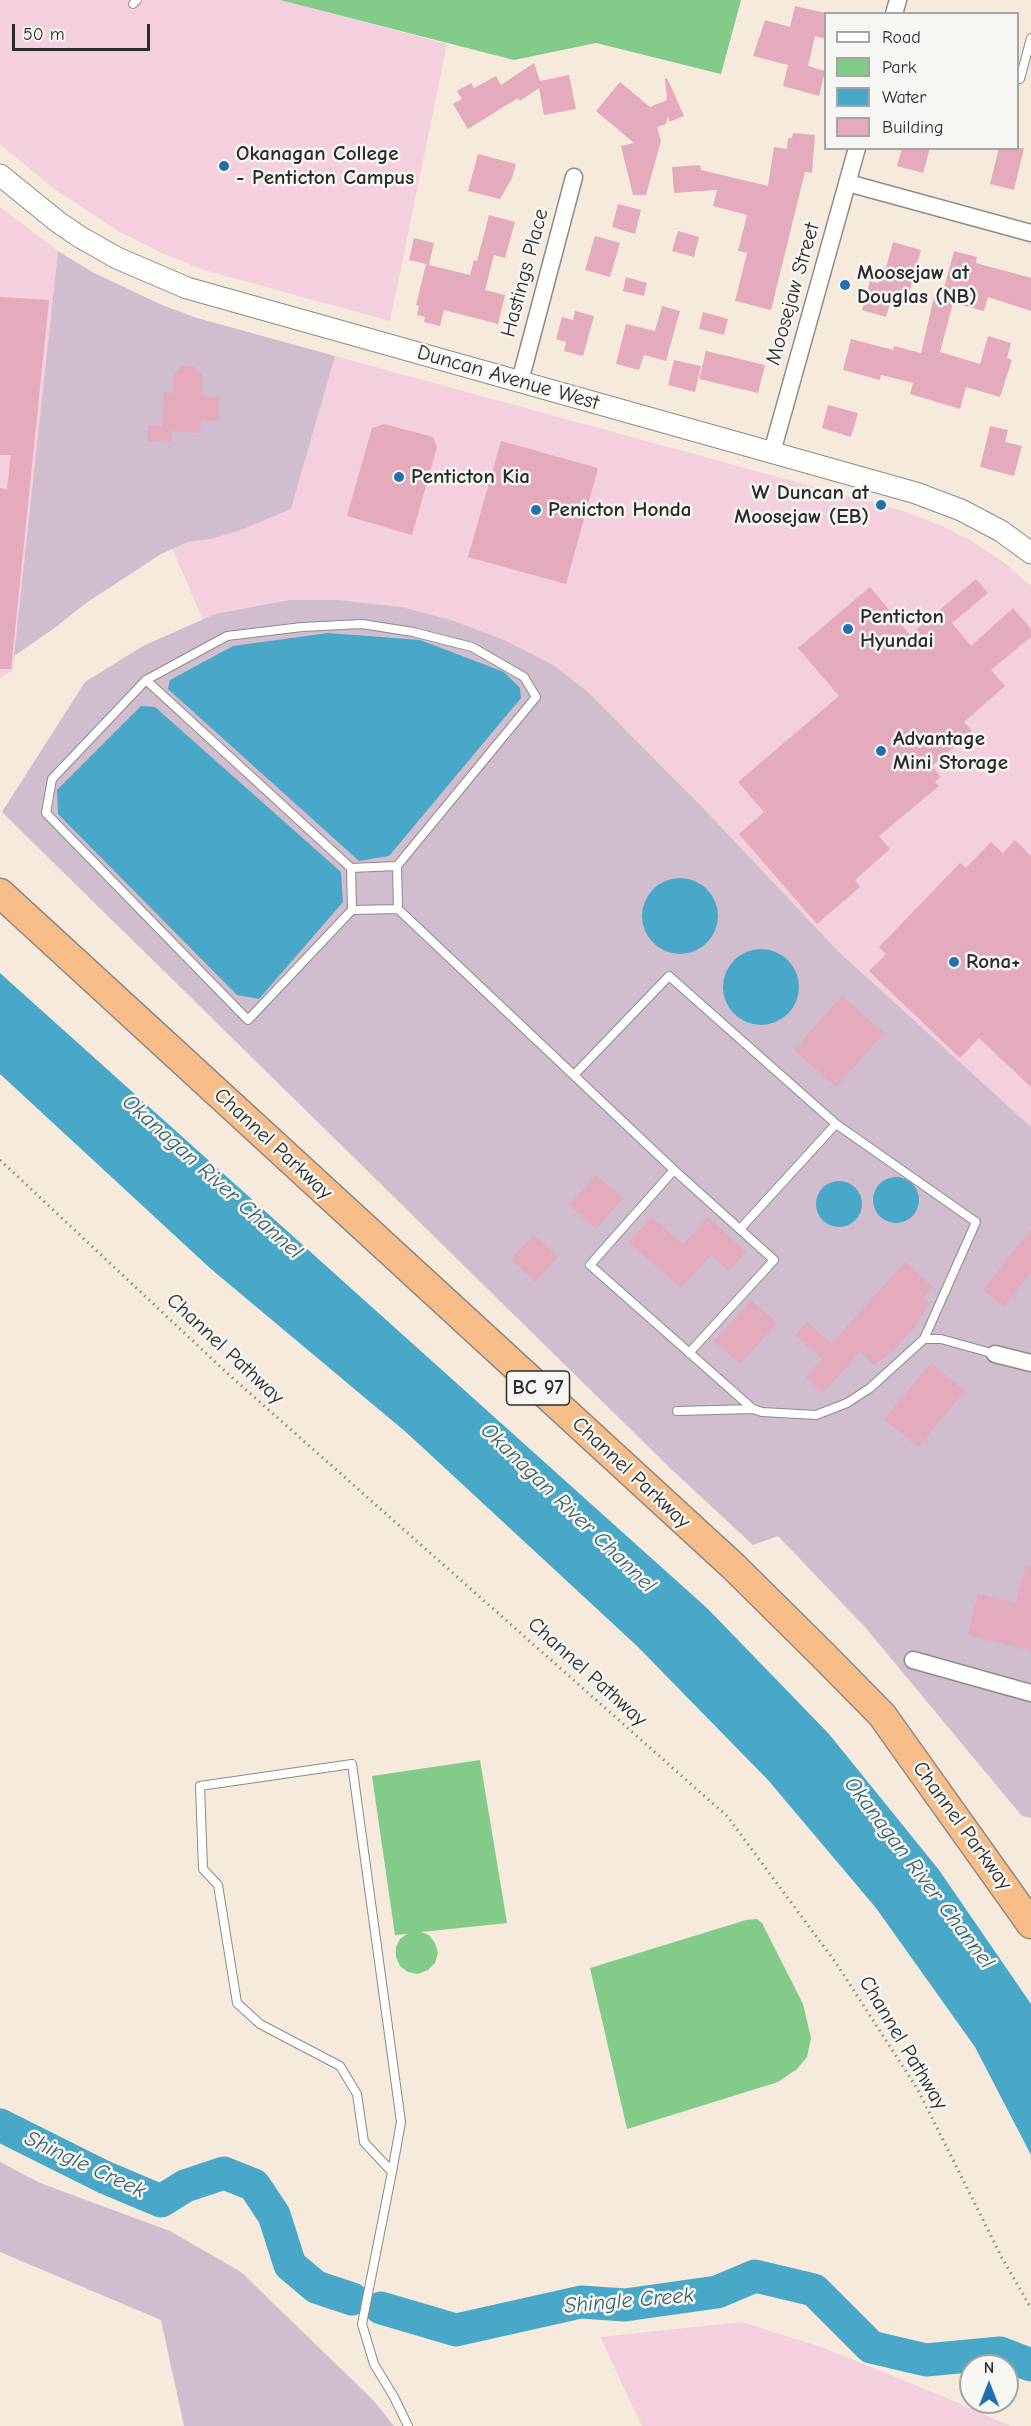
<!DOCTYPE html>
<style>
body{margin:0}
#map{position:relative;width:1031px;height:2426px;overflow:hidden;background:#f5eadc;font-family:"Comic Neue",sans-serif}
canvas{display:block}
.legend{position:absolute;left:824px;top:12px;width:195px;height:138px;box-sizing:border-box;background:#f6f6f2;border:2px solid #a5a5a2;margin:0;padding:8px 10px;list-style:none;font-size:18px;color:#2b2b2b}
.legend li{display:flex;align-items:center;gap:12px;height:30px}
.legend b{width:30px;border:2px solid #a5a5a2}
.north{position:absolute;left:959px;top:2354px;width:60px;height:60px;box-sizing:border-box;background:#f6f6f2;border:2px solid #a5a5a2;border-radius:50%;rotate:0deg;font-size:16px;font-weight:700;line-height:24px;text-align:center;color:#2b2b2b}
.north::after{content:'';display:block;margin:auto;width:21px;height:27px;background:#1f6fb2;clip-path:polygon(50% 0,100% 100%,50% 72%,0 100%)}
.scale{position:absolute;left:12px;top:24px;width:138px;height:27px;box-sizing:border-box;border:3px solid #2b2b2b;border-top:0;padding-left:8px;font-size:18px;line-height:21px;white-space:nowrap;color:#2b2b2b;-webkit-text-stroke:4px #f6f6f2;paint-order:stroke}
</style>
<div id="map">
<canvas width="1031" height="2426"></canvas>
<ul class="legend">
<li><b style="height:8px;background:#fff"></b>Road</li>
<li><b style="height:16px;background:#82cb88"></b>Park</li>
<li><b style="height:16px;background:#49a8c8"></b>Water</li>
<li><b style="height:16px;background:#e4abbd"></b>Building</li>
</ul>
<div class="north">N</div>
<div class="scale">50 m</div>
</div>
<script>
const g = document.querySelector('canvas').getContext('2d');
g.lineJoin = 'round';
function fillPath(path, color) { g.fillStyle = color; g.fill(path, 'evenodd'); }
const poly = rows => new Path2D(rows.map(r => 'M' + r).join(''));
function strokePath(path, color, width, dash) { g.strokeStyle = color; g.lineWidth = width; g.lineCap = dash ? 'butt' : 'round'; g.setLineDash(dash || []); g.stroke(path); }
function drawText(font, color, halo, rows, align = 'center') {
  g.font = font + ' "Comic Neue",sans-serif'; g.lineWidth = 5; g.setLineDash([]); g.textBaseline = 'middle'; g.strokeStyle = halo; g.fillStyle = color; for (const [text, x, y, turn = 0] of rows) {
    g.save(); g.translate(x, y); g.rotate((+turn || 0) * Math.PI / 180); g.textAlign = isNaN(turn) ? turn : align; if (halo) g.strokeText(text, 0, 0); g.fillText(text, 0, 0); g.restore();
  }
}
const built = poly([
 [0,0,280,0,447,44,390,321,204,270,162,253,118,231,54,189,0,144],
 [0,207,58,251,13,670,0,678],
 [335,356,906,512,940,525,970,540,1001,560,1031,586,1031,1127,837,950,706,811,587,691,553,665,451,620,402,607,338,600,289,600,215,614,203,620,172,548,188,542,211,539,291,509],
 [742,2322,824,2348,937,2394,1011,2426,642,2426,600,2337]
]);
const industrial = poly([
 [58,251,94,273,162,305,197,318,335,356,291,509,238,531,211,539,188,542,161,554,86,603,56,627,14,656],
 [289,600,338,600,402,607,451,620,504,640,553,665,587,691,706,811,837,950,1031,1127,1031,1818,1022,1816,864,1626,778,1536,753,1545,671,1469,2,812,85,682,143,646,215,614],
 [0,2162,40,2183,170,2231,241,2272,373,2400,394,2426,184,2426,161,2320,0,2252]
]);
const green = poly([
 [280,0,741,0,721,74,596,43,514,60],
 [480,1760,507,1923,421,1932,429,1935,435,1943,438,1953,435,1963,428,1970,418,1974,408,1972,400,1966,396,1957,396,1947,400,1939,407,1934,395,1935,372,1776],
 [757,1919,762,1923,803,2004,811,2038,807,2057,797,2069,778,2082,627,2129,590,1968,746,1920]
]);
const water = poly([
 [328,633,420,640,504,672,520,688,521,698,389,856,359,861,168,689,170,680,233,646],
 [141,706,155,707,341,872,343,902,259,999,237,995,58,814,57,790],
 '642 916a38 38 0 1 1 76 0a38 38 0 1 1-76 0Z',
 '723 987a38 38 0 1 1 76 0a38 38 0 1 1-76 0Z',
 [0,973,708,1609,829,1734,939,1870,1031,2004,1031,2155,975,2047,876,1908,768,1780,637,1646,407,1433,211,1269,0,1074],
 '873 1200a23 23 0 1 1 46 0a23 23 0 1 1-46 0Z',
 '816 1204a23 23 0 1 1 46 0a23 23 0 1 1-46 0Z'
]);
const river = poly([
 [0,2125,104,2177,161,2201,185,2186,224,2173,254,2185,274,2215,290,2265,316,2287,352,2299],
 [381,2308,456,2330,581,2302,625,2305,717,2292,755,2276,814,2290,871,2347,926,2360,1000,2353,1031,2365]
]);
const building = poly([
 [795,6,825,13,825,39,815,36,808,66,825,71,819,96,783,86,788,65,753,56,765,20,790,27],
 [534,63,540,81,569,75,576,109,544,115,539,88,520,101,518,98,468,129,453,104,462,99,457,91,471,83,474,88,496,76,501,85],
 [667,78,684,116,669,122,668,115,666,124,657,127,661,141,646,195,633,195,621,146,634,143,596,111,620,82,650,107,667,100,665,79],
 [793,133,815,135,812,173,805,172,771,310,735,301,747,253,738,251,747,215,713,206,717,190,674,193,672,167,700,165,701,170,768,186,774,147,787,149,788,138,792,138],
 [902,148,930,148,923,173,897,166],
 [999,148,1024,148,1014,190,990,184],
 [478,154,516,164,512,178,500,199,468,191],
 [618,204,641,210,635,234,612,227],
 [489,215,515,222,505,258,494,255,485,290,505,295,498,324,444,310,440,326,424,322,425,317,417,315,419,306,416,305,426,264,409,260,414,238,434,243,429,265,470,275,474,260,477,261],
 [678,231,699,237,694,257,672,251],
 [595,236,620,243,610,277,585,270],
 [893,242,921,250,906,304,891,300,886,317,862,310,870,281,878,283,882,267,886,268],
 [954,251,977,257,976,263,1031,278,1031,311,988,297,984,311,953,303,940,352,980,364,988,336,1011,343,1007,358,1012,360,1000,397,966,387,960,409,910,394,913,383,881,375,880,380,843,370,851,339,893,350,894,346,921,353,934,297,941,299],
 [626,277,647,283,644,296,623,291],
 [0,297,49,300,11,669,0,669,0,488,7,489,11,455,0,455],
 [662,306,680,311,666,361,644,355,639,370,616,364,626,324,655,331],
 [575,311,594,316,583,356,564,351,566,342,556,339,562,317,573,320],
 [703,312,728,319,724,335,699,329],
 [706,351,765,365,758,393,699,379],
 [674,360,701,366,695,392,668,385],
 [183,366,193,366,203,376,202,396,220,397,218,421,201,420,200,433,172,431,171,443,147,441,148,425,162,426,164,392,173,393,174,374],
 [828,405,858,413,851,437,822,428],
 [384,424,433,437,437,447,412,535,347,516,372,428],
 [990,426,1008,430,1005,442,1022,446,1014,476,980,467],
 [501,441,598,468,566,584,468,557],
 [976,579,988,593,952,623,971,646,1013,608,1031,629,1031,637,991,670,1005,686,964,722,972,731,932,766,941,777,935,782,939,786,879,836,890,849,855,880,860,887,817,924,739,834,764,812,738,782,839,696,798,648,870,587,910,635],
 [1015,840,1031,856,1031,1087,979,1038,960,1058,869,971,886,954,879,947,960,863,966,868,991,842,1003,853],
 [842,996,884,1033,836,1087,794,1050],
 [596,1175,623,1198,596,1229,569,1205],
 [652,1217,683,1245,708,1217,746,1252,729,1271,711,1255,681,1288,629,1242],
 [1031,1229,1031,1272,1004,1306,983,1290],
 [534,1235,558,1257,535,1282,511,1259],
 [905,1262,933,1287,923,1298,929,1303,916,1326,892,1352,874,1365,860,1352,823,1393,806,1377,822,1359,795,1335,807,1322,831,1344],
 [751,1300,777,1323,740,1364,714,1341],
 [931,1363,965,1391,918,1447,884,1419],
 [1026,1566,1031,1567,1031,1651,968,1635,978,1594,1016,1603]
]);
const path = poly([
 [0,1160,227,1373,727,1816,836,1963,918,2090,1002,2258,1031,2308]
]);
const service = poly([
 [133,4,137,0],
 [1020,79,1031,38],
 [146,680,52,779,46,813,248,1020,352,910,351,868],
 [397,866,351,868,146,680,227,636,302,627,362,624,413,632,472,647,524,677,536,697,397,866,398,909,674,1170,590,1265,753,1409,762,1412,816,1415,847,1403,870,1388,924,1339,941,1339,995,1354],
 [352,910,398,909],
 [574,1075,669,976,836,1124,976,1222,924,1339],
 [674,1170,774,1260,689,1353],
 [740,1229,836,1124],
 [677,1411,753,1409],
 [392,2172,364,2142,357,2094,340,2066,260,2024,237,2003,218,1885,203,1869,200,1786,352,1764,401,2122,392,2172,362,2324,374,2364,394,2397,408,2426]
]);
const minor = poly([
 [894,14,898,0],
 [848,183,1031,233],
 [520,381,574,177],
 [772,452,857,148],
 [995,1354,1031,1363],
 [913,1660,1031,1693]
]);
const tertiary = poly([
 [0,175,58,222,80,237,117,258,187,288,916,493,961,510,1001,531,1031,553]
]);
const trunk = poly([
 [0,893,733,1566,824,1656,882,1715,1031,1924]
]);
const markers = [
 [224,166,6,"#1f6fb2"],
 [845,285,6,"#1f6fb2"],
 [399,477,6,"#1f6fb2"],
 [881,505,6,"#1f6fb2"],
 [536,510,6,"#1f6fb2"],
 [848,629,6,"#1f6fb2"],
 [881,751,6,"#1f6fb2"],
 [954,962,6,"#1f6fb2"]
];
const shields = [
 [538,1388,63]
];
const shieldNames = [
 ["BC 97",538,1388]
];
const poiNames = [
 ["Okanagan College",236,154],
 ["- Penticton Campus",236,178],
 ["Moosejaw at",857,273],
 ["Douglas (NB)",857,297],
 ["Penticton Kia",411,477],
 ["W Duncan at",869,493,"right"],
 ["Moosejaw (EB)",869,517,"right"],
 ["Penicton Honda",548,510],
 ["Penticton",860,617],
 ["Hyundai",860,641],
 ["Advantage",893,739],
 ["Mini Storage",893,763],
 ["Rona+",966,962]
];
const streetNames = [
 ["Hastings Place",525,273,-75],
 ["Moosejaw Street",793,294,-74],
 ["Duncan Avenue West",508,378,16],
 ["Channel Parkway",273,1144,43],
 ["Channel Pathway",225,1349,43],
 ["Channel Parkway",631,1473,43],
 ["Channel Pathway",587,1672,42],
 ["Channel Parkway",962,1826,54],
 ["Channel Pathway",903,2043,59]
];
const waterNames = [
 ["Okanagan River Channel",212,1177,42],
 ["Okanagan River Channel",568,1508,44],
 ["Okanagan River Channel",919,1873,53],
 ["Shingle Creek",85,2165,25],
 ["Shingle Creek",629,2301,-5]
];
fillPath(built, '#f4cfdd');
fillPath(industrial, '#d0bdcd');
fillPath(green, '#82cb88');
fillPath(water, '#49a8c8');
strokePath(river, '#49a8c8', 33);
fillPath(building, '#e4abbd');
strokePath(service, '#908a84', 10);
strokePath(minor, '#908a84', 19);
strokePath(tertiary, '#908a84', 23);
strokePath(trunk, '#908a84', 31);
strokePath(path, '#908a84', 3, [1.5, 4.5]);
strokePath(service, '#fff', 8);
strokePath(minor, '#fff', 16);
strokePath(tertiary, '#fff', 21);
strokePath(trunk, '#f7bd88', 28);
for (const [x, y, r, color] of markers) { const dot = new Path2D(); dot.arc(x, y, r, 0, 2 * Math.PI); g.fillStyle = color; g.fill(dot); strokePath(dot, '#f6f6f2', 2); }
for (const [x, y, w] of shields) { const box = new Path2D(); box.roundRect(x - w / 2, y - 17, w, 34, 4.5); g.fillStyle = '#f6f6f2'; g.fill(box); strokePath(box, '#2b2b2b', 1.5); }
drawText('bold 20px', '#2b2b2b', null, shieldNames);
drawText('bold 21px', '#2b2b2b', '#f6f6f2', poiNames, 'left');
drawText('21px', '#2b2b2b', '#f6f6f2', streetNames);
drawText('italic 22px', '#375d6a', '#f6f6f2', waterNames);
</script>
